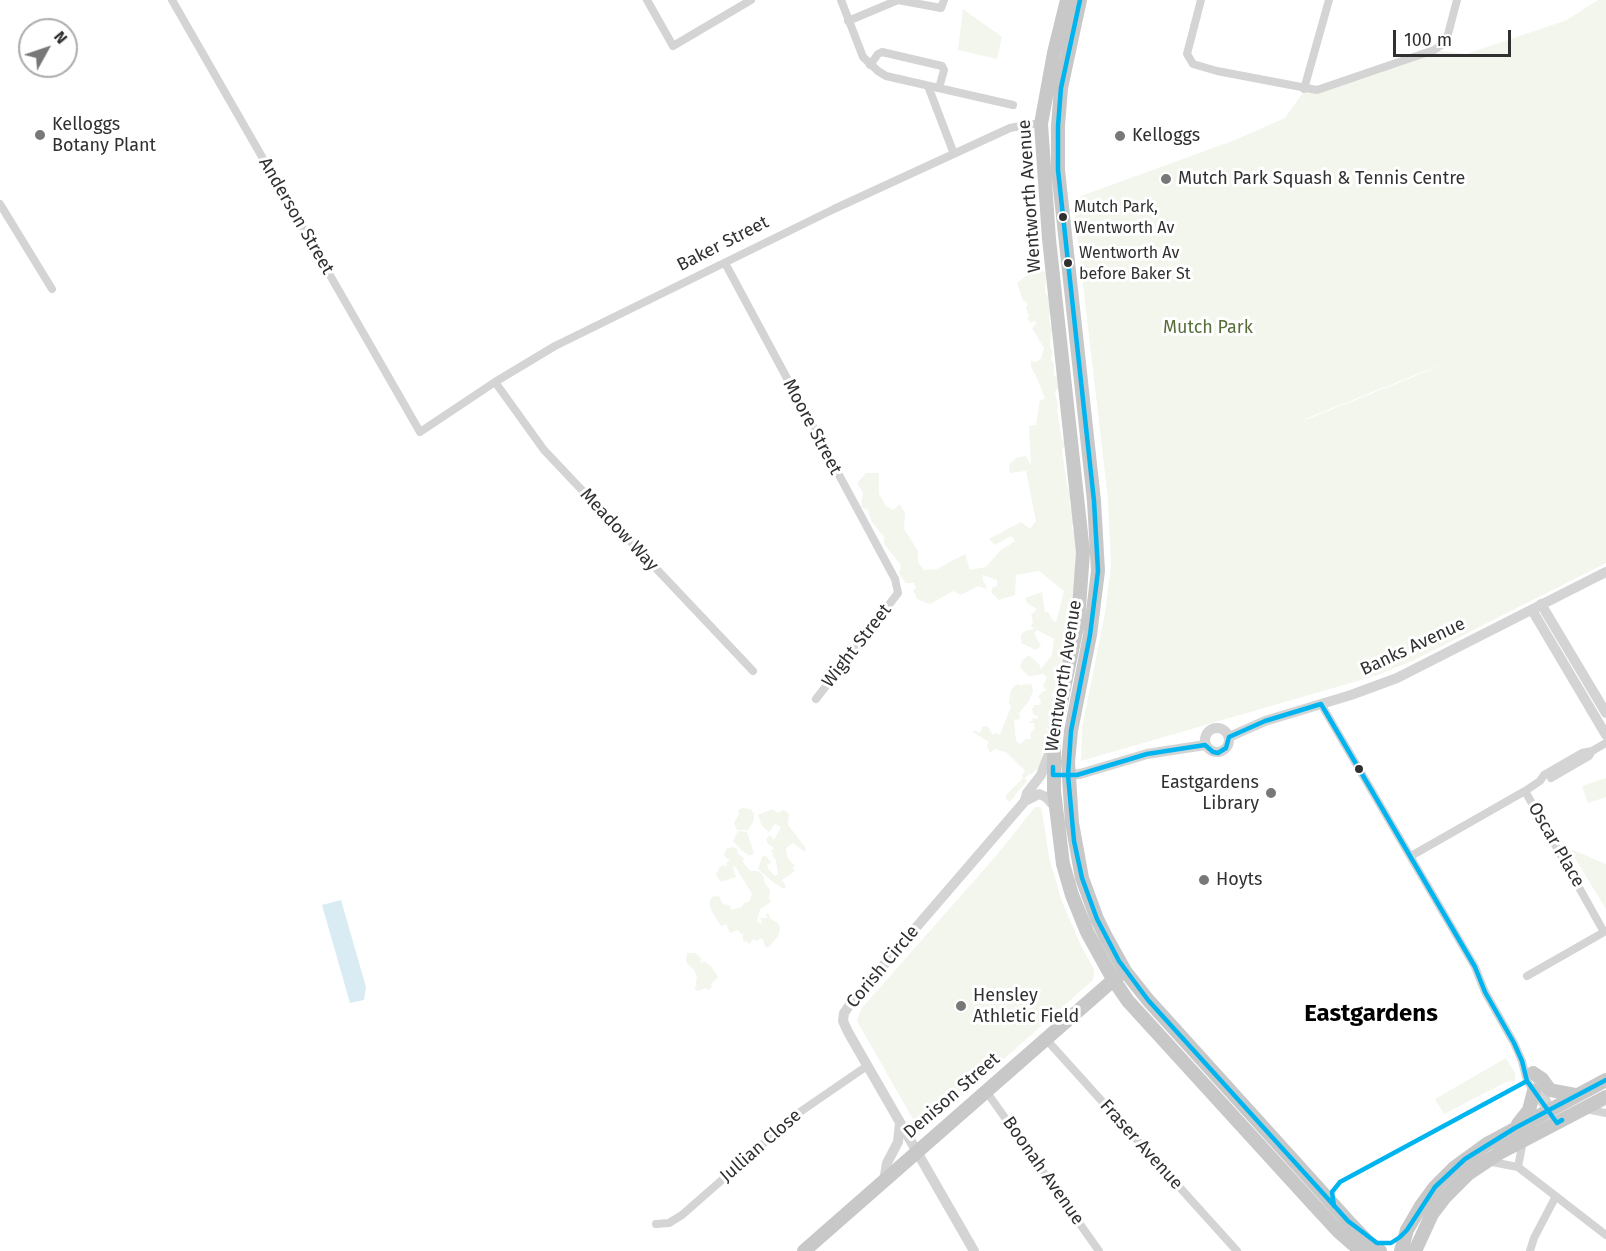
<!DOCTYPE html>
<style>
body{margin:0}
#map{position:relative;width:1606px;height:1251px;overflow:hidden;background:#fff;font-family:"Fira Sans",sans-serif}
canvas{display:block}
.north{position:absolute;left:18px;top:18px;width:60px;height:60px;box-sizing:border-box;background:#fff;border:2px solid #acacac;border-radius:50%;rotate:50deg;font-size:16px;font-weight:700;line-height:24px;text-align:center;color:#303030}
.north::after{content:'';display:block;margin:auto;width:21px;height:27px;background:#787878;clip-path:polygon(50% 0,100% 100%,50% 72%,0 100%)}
.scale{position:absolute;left:1393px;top:30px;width:118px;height:27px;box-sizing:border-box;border:3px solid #303030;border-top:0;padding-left:8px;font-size:18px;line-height:21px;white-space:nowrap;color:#303030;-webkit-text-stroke:4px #fff;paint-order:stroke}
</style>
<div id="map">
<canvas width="1606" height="1251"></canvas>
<div class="north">N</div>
<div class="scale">100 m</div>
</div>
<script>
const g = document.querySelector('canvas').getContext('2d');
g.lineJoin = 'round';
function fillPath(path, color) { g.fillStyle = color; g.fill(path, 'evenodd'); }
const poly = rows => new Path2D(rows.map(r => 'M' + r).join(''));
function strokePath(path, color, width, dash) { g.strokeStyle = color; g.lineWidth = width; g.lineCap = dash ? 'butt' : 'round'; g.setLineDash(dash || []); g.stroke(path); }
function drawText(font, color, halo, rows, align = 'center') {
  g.font = font + ' "Fira Sans",sans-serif'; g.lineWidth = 6; g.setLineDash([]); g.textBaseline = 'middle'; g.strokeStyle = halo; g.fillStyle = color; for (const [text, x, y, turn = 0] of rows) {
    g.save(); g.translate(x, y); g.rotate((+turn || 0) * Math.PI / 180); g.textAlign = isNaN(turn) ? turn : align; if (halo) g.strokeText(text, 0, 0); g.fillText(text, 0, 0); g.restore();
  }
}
const green = poly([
 [1598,0,1606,0,1606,563,1412,661,1378,675,1081,761,1082,728,1105,613,1111,565,1108,499,1073,199,1235,140,1285,118,1305,90,1434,50,1466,54,1567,20],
 [1443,364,1423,373,1305,420,1305,419],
 [963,9,1002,37,997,59,958,50],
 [1042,270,1046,273,1045,292,1051,300,1051,313,1049,315,1050,325,1053,331,1051,333,1050,346,1053,352,1051,359,1054,364,1054,375,1061,380,1061,387,1057,389,1055,393,1058,406,1057,411,1062,440,1065,441,1066,444,1062,449,1067,486,1074,499,1069,502,1073,515,1074,524,1072,526,1072,530,1075,532,1075,544,1079,545,1075,561,1078,565,1073,605,1070,615,1071,621,1067,624,1067,634,1062,664,1065,668,1061,670,1055,694,1052,692,1052,695,1054,699,1054,708,1047,729,1051,744,1046,744,1043,747,1040,766,1031,775,1029,774,1025,778,1027,781,1015,795,1015,797,1009,802,1005,797,1008,793,1023,778,1022,775,1025,771,1006,752,995,749,990,753,987,746,989,742,973,732,975,730,980,733,982,727,987,726,993,735,995,733,1000,734,1011,707,1009,703,1011,690,1017,684,1023,686,1023,684,1028,685,1031,683,1033,691,1029,701,1019,713,1020,719,1014,720,1016,741,1021,744,1025,739,1031,739,1030,734,1035,728,1034,723,1030,723,1030,721,1033,721,1032,718,1038,719,1037,716,1033,714,1032,709,1035,705,1040,705,1041,700,1038,697,1043,691,1046,691,1043,686,1047,678,1044,674,1029,676,1020,668,1022,661,1029,655,1039,664,1041,669,1052,655,1054,639,1037,630,1034,633,1041,646,1036,650,1021,643,1021,635,1025,631,1035,629,1031,626,1033,622,1031,615,1037,609,1027,603,1025,598,1042,592,1045,612,1048,612,1053,621,1056,622,1064,591,1039,571,1016,575,1015,595,999,600,991,592,993,587,997,586,997,580,983,575,983,582,985,583,987,589,978,586,961,595,953,591,930,604,917,599,913,590,916,588,914,583,906,583,899,573,901,565,884,544,884,537,871,521,868,510,861,507,863,493,857,483,866,473,879,473,879,494,886,506,893,510,900,504,905,513,904,529,918,551,918,562,924,570,937,569,965,554,970,570,986,567,1000,551,1015,541,1011,536,995,545,989,539,1021,522,1030,529,1036,521,1026,471,1010,473,1009,465,1016,458,1026,456,1031,465,1029,426,1036,425,1040,400,1045,399,1037,378,1031,367,1031,361,1035,362,1041,359,1044,348,1032,328,1036,324,1035,321,1030,323,1027,318,1029,316,1026,308,1028,303,1023,300,1017,283,1031,272],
 [1606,778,1606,797,1588,803,1582,786],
 [1035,807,1040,807,1042,811,1049,857,1061,899,1081,946,1094,969,1093,980,925,1129,918,1128,857,1021,859,1014,861,1009,995,857],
 [742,808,751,809,754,815,754,820,748,830,737,830,734,823,739,814,738,810],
 [772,809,778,813,784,810,789,814,788,825,806,848,805,852,793,843,786,848,787,857,795,866,792,867,795,871,782,880,786,887,784,889,773,882,758,869,763,855,767,857,771,863,767,864,768,869,775,876,778,874,776,860,772,855,774,854,771,851,774,848,768,844,766,839,770,835,774,840,781,827,775,824,769,832,762,826,758,815],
 [738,831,747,832,754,853,750,856,741,850,733,841],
 [732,847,737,849,738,854,744,858,743,862,750,871,758,871,763,875,765,883,770,890,769,898,771,902,760,909,757,921,760,924,762,922,760,918,767,918,766,914,768,913,771,919,778,923,780,928,778,936,769,947,765,947,764,941,761,938,757,941,753,939,750,944,743,940,743,934,741,934,738,930,730,933,726,924,721,926,711,910,709,902,712,897,719,896,722,903,730,906,731,910,742,907,744,903,749,902,752,894,735,866,733,867,736,877,721,882,717,877,716,872,718,872,719,867,724,865,726,868,727,862,730,861,724,856,726,849],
 [1573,850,1606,864,1606,909,1571,852],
 [687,953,695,953,701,958,701,963,704,961,711,966,718,977,711,984,712,987,708,990,706,988,698,991,695,989,697,976,694,970,686,962],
 [1506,1058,1515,1073,1515,1081,1506,1082,1444,1114,1435,1099]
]);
const water = poly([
 [341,900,366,987,364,1000,350,1003,322,905]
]);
const minor = poly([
 [172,0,420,432,495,382,555,346,834,209,1010,128,1031,124,1041,124],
 [647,0,673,46,751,0],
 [841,0,863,57,878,71,886,76,1013,105],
 [1201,0,1187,54,1193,64,1217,71,1317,90,1434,50,1443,44,1447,38,1457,0],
 [848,21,898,0,941,8,944,0],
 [870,65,878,54,882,52,942,66,944,70,939,88],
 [928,86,954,154],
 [1304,89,1329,0],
 [0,204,52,289],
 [725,263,895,579,898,593,816,699],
 [495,382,544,450,753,671],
 [1321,704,1475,967,1485,992,1514,1043,1522,1061,1527,1081,1549,1113],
 [1551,778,1589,756,1592,751,1606,743],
 [1525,791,1604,932],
 [1411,856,1525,791,1540,781,1544,775,1582,753,1592,751],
 [1527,976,1606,931],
 [1045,1038,1237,1251],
 [1538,1083,1552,1111],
 [986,1091,1099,1251],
 [1586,1109,1606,1113],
 [1487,1161,1518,1167,1523,1141],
 [1518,1167,1606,1235],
 [656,1224,669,1223,682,1215,797,1114,867,1066],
 [1530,1251,1534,1238,1556,1196]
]);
const tertiary = poly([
 [1541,604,1606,713],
 [1532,610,1606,735],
 '1205 740a12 12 0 1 1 24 0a12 12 0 1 1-24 0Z',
 [1229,737,1265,721,1351,695,1397,678,1606,572],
 [1068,775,1080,774,1147,754,1205,745],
 [1025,800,1027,793,1041,775,1051,748],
 [884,1181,887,1163,898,1142,900,1123],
 [974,1251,848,1032,843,1021,844,1013,851,1003,1025,801,1039,794,1046,797,1055,807]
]);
const primary = poly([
 [1067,0,1054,53,1041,124,1049,239,1083,552,1078,622,1054,736,1054,791,1063,864,1072,895,1087,932,1113,979,1128,1001,1315,1206,1339,1232,1361,1251],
 [1080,0,1061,88,1058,126,1058,170,1094,501,1098,571,1090,635,1071,731,1068,762,1072,823,1082,878,1097,919,1106,937,1125,971,1148,1000,1348,1221,1369,1243,1380,1251],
 [1533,1073,1542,1079,1550,1090,1576,1095],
 [1518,1124,1529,1110,1534,1091],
 [804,1251,1119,975],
 [1401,1251,1407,1230,1421,1206,1435,1187,1454,1168,1487,1144,1606,1080],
 [1415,1251,1432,1214,1445,1197,1468,1174,1501,1152,1606,1097]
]);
const bus1 = poly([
 [1080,0,1061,88,1058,126,1058,170,1094,501,1098,571,1090,635,1071,731,1068,775,1074,841,1082,878,1097,919,1119,961,1148,1000,1348,1221,1377,1243,1391,1243,1400,1237,1407,1230,1435,1187,1465,1159,1515,1128,1606,1080],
 [1053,767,1053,775,1077,775,1147,754,1179,749,1205,745,1213,752,1218,753,1226,748,1229,737,1265,721,1321,704,1475,967,1485,992,1514,1043,1522,1061,1527,1081,1557,1123,1562,1120],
 [1334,1206,1332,1192,1340,1182,1527,1081]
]);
const markers = [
 [40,135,6,"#787878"],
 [1120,136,6,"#787878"],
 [1166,179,6,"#787878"],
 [1063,217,5,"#303030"],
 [1068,263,5,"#303030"],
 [1359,769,5,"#303030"],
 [1271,793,6,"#787878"],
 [1204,880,6,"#787878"],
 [961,1006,6,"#787878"]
];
const busNames = [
 ["Mutch Park,",1074,208],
 ["Wentworth Av",1074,229],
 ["Wentworth Av",1079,254],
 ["before Baker St",1079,275]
];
const poiNames = [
 ["Kelloggs",52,125],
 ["Botany Plant",52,146],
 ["Kelloggs",1132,136],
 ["Mutch Park Squash & Tennis Centre",1178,179],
 ["Eastgardens",1259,783,"right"],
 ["Library",1259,804,"right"],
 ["Hoyts",1216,880],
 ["Hensley",973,996],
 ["Athletic Field",973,1017]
];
const streetNames = [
 ["Wentworth Avenue",1030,196,-94],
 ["Anderson Street",296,216,60],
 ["Baker Street",723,244,-27],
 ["Moore Street",812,427,62],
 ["Meadow Way",619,530,47],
 ["Wight Street",857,646,-52],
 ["Banks Avenue",1413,647,-25],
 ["Wentworth Avenue",1064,676,-81],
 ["Oscar Place",1556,845,60],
 ["Corish Circle",883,967,-50],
 ["Denison Street",952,1096,-41],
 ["Fraser Avenue",1141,1145,48],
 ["Jullian Close",761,1146,-41],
 ["Boonah Avenue",1043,1171,55]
];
const parkNames = [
 ["Mutch Park",1208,328]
];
const districtNames = [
 ["Eastgardens",1371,1014]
];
fillPath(green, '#f2f6ed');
fillPath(water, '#d9ebf3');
strokePath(minor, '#d4d4d4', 8);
strokePath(tertiary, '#d4d4d4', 10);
strokePath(primary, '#c8c8c8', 14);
strokePath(bus1, '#00b5ef', 4.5);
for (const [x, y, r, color] of markers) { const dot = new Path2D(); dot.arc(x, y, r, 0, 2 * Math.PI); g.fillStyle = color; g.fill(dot); strokePath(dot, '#fff', 2); }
drawText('16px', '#303030', '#fff', busNames, 'left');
drawText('18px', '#303030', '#fff', poiNames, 'left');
drawText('18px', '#303030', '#fff', streetNames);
drawText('18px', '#576e3b', '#fff', parkNames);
drawText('bold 24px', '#000', '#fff', districtNames);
</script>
